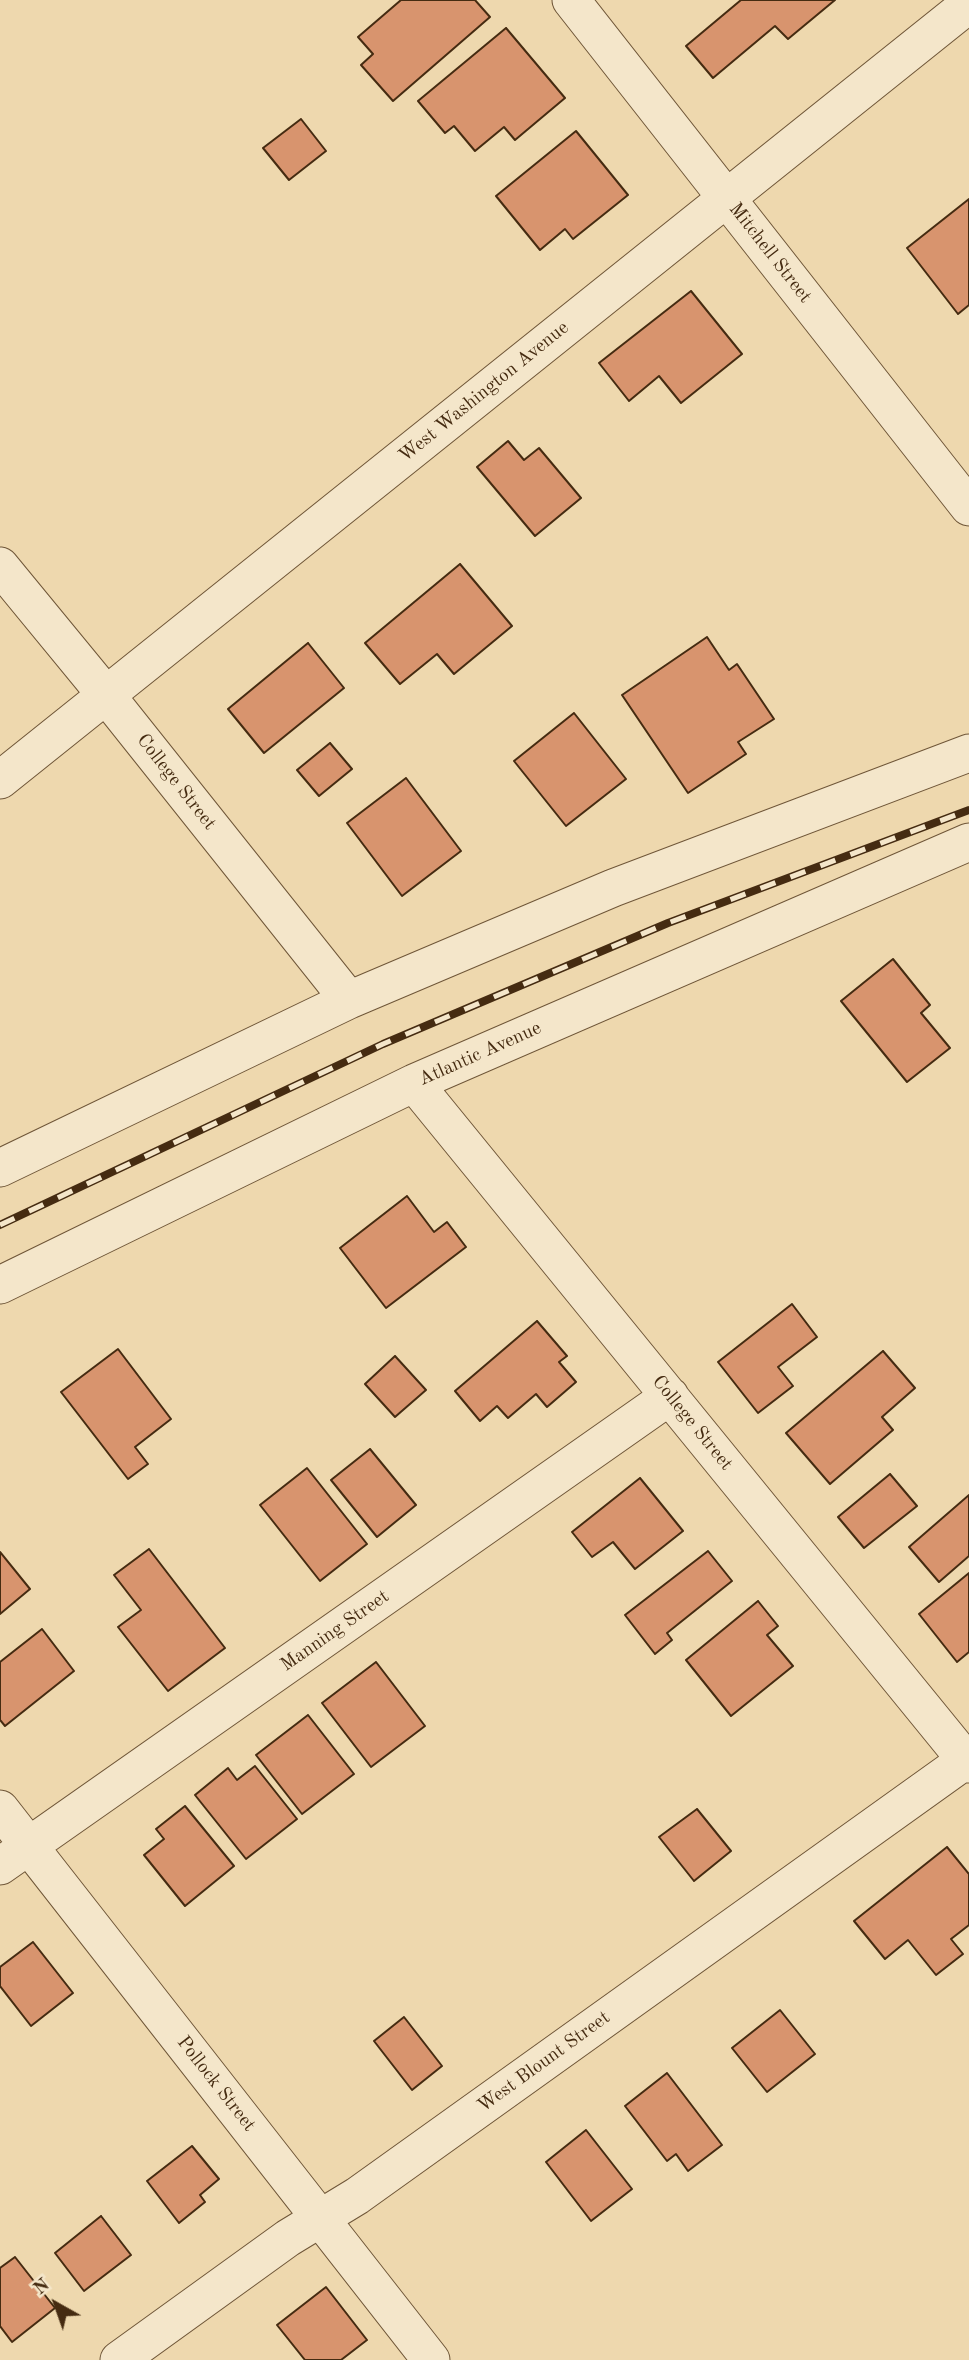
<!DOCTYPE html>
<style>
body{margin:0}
#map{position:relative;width:969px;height:2360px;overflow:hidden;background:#eed8ae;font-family:"Old Standard TT",serif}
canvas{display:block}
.north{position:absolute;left:21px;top:2269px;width:70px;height:70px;-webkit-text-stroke:5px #f4e6ca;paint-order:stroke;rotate:320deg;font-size:19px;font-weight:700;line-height:28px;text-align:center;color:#452b11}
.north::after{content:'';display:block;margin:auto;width:24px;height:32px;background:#452b11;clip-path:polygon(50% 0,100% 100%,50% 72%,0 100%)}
</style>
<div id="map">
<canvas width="969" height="2360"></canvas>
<div class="north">N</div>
</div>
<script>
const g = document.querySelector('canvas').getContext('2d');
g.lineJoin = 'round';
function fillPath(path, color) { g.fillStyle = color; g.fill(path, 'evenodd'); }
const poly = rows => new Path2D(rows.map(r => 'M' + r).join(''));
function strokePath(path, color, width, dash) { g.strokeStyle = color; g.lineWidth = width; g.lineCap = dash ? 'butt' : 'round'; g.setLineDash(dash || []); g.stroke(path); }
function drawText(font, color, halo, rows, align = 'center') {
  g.font = font + ' "Old Standard TT",serif'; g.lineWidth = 5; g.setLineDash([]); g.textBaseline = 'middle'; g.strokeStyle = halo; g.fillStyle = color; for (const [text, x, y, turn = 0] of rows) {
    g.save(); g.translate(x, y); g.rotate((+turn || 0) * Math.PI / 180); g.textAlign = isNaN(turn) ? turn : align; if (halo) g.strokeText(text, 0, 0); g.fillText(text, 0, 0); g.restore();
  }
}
const building = poly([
 [401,0,475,0,490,17,393,101,361,65,373,54,358,37,401,0],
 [741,0,835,0,788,39,775,26,713,78,686,46,741,0],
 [506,28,565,98,515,140,504,127,475,151,454,126,445,133,418,101,506,28],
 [301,119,326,151,289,180,263,148,301,119],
 [576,131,628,195,573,239,565,229,540,250,496,196,576,131],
 [969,199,969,305,958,314,907,248,969,199],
 [691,291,742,354,681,403,659,376,629,401,599,363,691,291],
 [508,441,524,460,539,448,581,498,535,536,477,467,508,441],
 [460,564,512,626,454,674,437,654,400,684,365,643,460,564],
 [707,637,729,670,737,664,774,719,738,742,746,754,688,793,622,695,707,637],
 [308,643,344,688,264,753,228,709,308,643],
 [574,713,626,779,566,826,514,761,574,713],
 [330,743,352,769,319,796,297,770,330,743],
 [406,778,461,851,402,896,347,823,406,778],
 [893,959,930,1005,921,1013,950,1048,907,1082,841,1001,893,959],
 [407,1196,434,1232,447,1222,466,1247,386,1308,340,1248,407,1196],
 [792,1304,817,1337,778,1367,793,1386,758,1413,718,1362,792,1304],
 [537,1321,567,1356,559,1362,576,1382,547,1407,536,1394,508,1418,497,1406,480,1421,455,1391,537,1321],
 [118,1349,171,1419,135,1447,148,1464,128,1479,61,1392,118,1349],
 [883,1351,915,1388,882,1417,893,1430,830,1484,786,1433,883,1351],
 [395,1356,426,1390,395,1417,365,1384,395,1356],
 [370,1449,416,1505,377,1537,331,1480,370,1449],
 [307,1468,367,1544,320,1581,260,1505,307,1468],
 [890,1474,917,1506,864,1548,838,1517,890,1474],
 [640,1478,683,1531,635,1569,613,1542,592,1557,572,1532,640,1478],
 [969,1495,969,1556,939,1582,909,1547,969,1495],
 [149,1549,225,1648,168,1691,118,1627,141,1610,114,1575,149,1549],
 [708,1551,732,1581,667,1633,672,1640,655,1654,625,1615,708,1551],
 [0,1552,30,1589,0,1614,0,1552],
 [969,1573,969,1652,957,1662,919,1614,969,1573],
 [758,1601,778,1626,767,1635,793,1666,731,1716,686,1660,758,1601],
 [42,1629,74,1671,5,1726,0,1720,0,1662,42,1629],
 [376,1662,425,1726,371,1767,322,1703,376,1662],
 [308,1715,354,1774,302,1814,256,1755,308,1715],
 [255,1766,297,1819,246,1859,195,1795,228,1768,237,1780,255,1766],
 [185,1806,234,1866,185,1906,144,1855,164,1839,156,1829,185,1806],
 [697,1809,731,1851,694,1881,659,1837,697,1809],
 [947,1847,969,1874,969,1925,951,1939,963,1954,936,1975,908,1940,885,1959,854,1921,947,1847],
 [33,1942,73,1993,31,2026,0,1986,0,1967,33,1942],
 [780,2010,815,2054,767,2092,732,2048,780,2010],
 [404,2017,442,2066,412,2090,374,2041,404,2017],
 [667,2073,722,2145,688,2171,676,2154,667,2161,625,2106,667,2073],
 [586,2130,632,2189,591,2221,546,2162,586,2130],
 [192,2146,219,2179,200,2195,205,2202,179,2223,147,2181,192,2146],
 [101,2216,131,2255,84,2291,55,2253,101,2216],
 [15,2257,55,2308,12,2342,0,2326,0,2268,15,2257],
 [326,2287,367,2340,341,2360,305,2360,277,2325,326,2287]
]);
const minor = poly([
 [571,0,969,507],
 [0,566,106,695,349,1000],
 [0,780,969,4],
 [414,1083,969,1764],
 [0,1168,349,1000,613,888,969,753],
 [0,1285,414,1083,969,842],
 [0,1809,431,2360],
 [0,1866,670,1396],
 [119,2360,288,2238,357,2196,966,1760]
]);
const rail = poly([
 [0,1225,383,1044,668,923,969,810]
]);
const streetNames = [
 ["Mitchell Street",770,253,52],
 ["West Washington Avenue",484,392,-39],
 ["College Street",176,782,52],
 ["Atlantic Avenue",480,1054,-24],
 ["College Street",692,1423,51],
 ["Manning Street",335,1631,-35],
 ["West Blount Street",544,2062,-36],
 ["Pollock Street",216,2084,52]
];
fillPath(building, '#d8946e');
strokePath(building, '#452b11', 2);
strokePath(minor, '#6f5638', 39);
strokePath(minor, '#f4e6ca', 37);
strokePath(rail, '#452b11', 8);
strokePath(rail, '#f4e6ca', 5, [16]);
drawText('19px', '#452b11', '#f4e6ca', streetNames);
</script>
